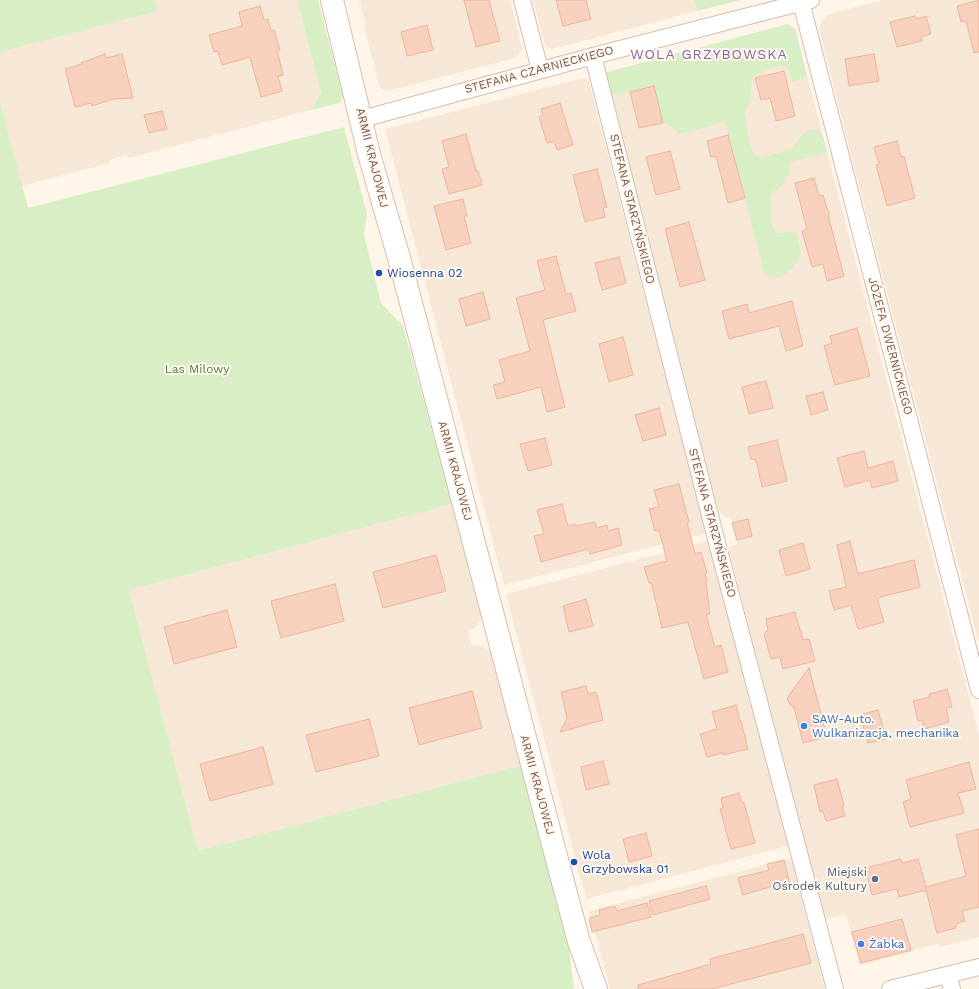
<!DOCTYPE html>
<meta charset="utf-8">
<style>
body{margin:0}
canvas{display:block;background:#fff5e9}
</style>
<canvas width="979" height="989"></canvas>
<script>
const g = document.querySelector('canvas').getContext('2d');
g.lineJoin = 'round';
function fillPath(path, color) { g.fillStyle = color; g.fill(path, 'evenodd'); }
const poly = rows => new Path2D(rows.map(r => 'M' + r).join(''));
function strokePath(path, color, width, dash) { g.strokeStyle = color; g.lineWidth = width; g.lineCap = dash ? 'butt' : 'round'; g.setLineDash(dash || []); g.stroke(path); }
function drawText(font, color, halo, rows, align = 'center') {
  g.font = font + ' "Work Sans",sans-serif'; g.lineWidth = 4; g.setLineDash([]); g.textBaseline = 'middle'; g.strokeStyle = halo; g.fillStyle = color; for (const [text, x, y, turn = 0] of rows) {
    g.save(); g.translate(x, y); g.rotate((+turn || 0) * Math.PI / 180); g.textAlign = isNaN(turn) ? turn : align; if (halo) g.strokeText(text, 0, 0); g.fillText(text, 0, 0); g.restore();
  }
}
const residential = poly([
 [155,0,297,0,321,93,311,110,129,158,126,155,110,160,109,163,22,186,0,101,0,52,158,11],
 [359,0,510,0,522,49,516,58,387,91,380,88,364,26,366,26],
 [533,0,694,0,697,11,552,49,545,45],
 [882,0,979,0,979,644,849,147,819,28,826,15],
 [788,24,795,29,979,735,979,937,940,947,939,944,914,949,914,951,859,965,846,914,824,920,805,842,728,547,737,544,731,517,726,518,718,510,604,73],
 [584,78,589,82,706,533,504,585,385,129],
 [452,504,482,617,476,628,468,630,470,640,472,646,480,645,491,651,522,765,198,851,129,590],
 [708,541,788,846,586,899,506,594],
 [791,858,825,989,610,989,589,911]
]);
const green = poly([
 [0,0,155,0,158,11,0,52],
 [297,0,318,0,343,96,340,103,311,110,321,93],
 [694,0,741,0,697,11],
 [788,24,795,29,807,76,793,82,787,67,781,65,760,71,752,78,751,85,751,101,744,113,750,146,755,155,762,158,791,149,803,134,809,130,816,130,821,131,828,153,793,161,790,163,789,174,782,185,773,192,770,199,771,222,775,233,796,232,801,252,800,257,791,270,778,278,765,276,725,122,679,134,673,127,663,123,654,86,624,93,614,94,609,92,604,73],
 [0,101,28,208,344,127,367,214,364,235,381,303,403,326,452,504,129,590,198,851,522,765,569,949,574,989,0,989]
]);
const building = poly([
 [464,0,489,0,500,41,476,47,464,0],
 [556,0,586,0,591,19,563,26,556,0],
 [979,0,979,52,974,53,966,21,961,22,957,6,979,0],
 [260,6,264,20,268,19,271,31,274,30,280,50,277,50,283,75,278,76,282,91,261,97,250,57,222,65,218,51,214,52,209,35,242,26,239,12,260,6],
 [915,16,916,19,926,16,931,34,921,37,922,41,897,47,890,22,915,16],
 [427,25,433,50,407,56,401,32,427,25],
 [105,54,106,58,122,54,133,98,113,99,92,106,91,103,75,107,65,69,82,64,81,63,105,54],
 [874,54,879,81,849,86,845,59,874,54],
 [784,71,795,116,776,121,770,98,761,100,755,78,784,71],
 [654,86,663,123,639,128,630,92,654,86],
 [560,103,573,145,557,150,554,141,547,143,539,117,543,115,541,109,560,103],
 [162,111,167,129,149,133,144,115,162,111],
 [466,134,476,171,478,171,482,185,449,194,442,169,449,167,442,141,466,134],
 [728,135,745,198,728,203,716,156,711,157,707,141,728,135],
 [897,141,901,157,904,156,915,198,887,206,876,165,879,164,874,147,897,141],
 [670,151,680,189,656,195,646,157,670,151],
 [597,169,607,207,603,208,605,217,585,222,573,175,597,169],
 [814,178,819,196,823,195,827,209,829,212,829,219,844,276,827,281,823,264,812,267,802,231,807,229,795,183,814,178],
 [463,199,467,216,464,216,471,243,446,250,434,206,463,199],
 [689,222,705,280,680,287,665,229,689,222],
 [556,256,566,294,571,293,576,311,543,320,565,407,547,412,541,387,497,399,493,385,505,382,499,360,530,351,516,298,545,290,537,261,556,256],
 [619,257,626,283,602,290,595,263,619,257],
 [483,292,490,319,466,326,459,299,483,292],
 [792,301,803,346,786,351,779,326,729,339,722,311,747,304,749,313,792,301],
 [857,328,870,376,835,385,824,346,832,343,830,336,857,328],
 [623,337,633,375,609,382,599,344,623,337],
 [766,381,773,408,749,414,742,387,766,381],
 [823,392,828,410,811,415,806,396,823,392],
 [659,408,666,435,643,441,635,415,659,408],
 [545,438,552,465,528,471,520,444,545,438],
 [777,440,787,481,762,487,756,460,751,459,748,447,777,440],
 [864,451,868,468,893,461,898,481,872,488,870,480,845,487,837,458,864,451],
 [679,484,689,522,687,523,695,554,701,552,707,573,705,574,707,582,706,582,710,614,706,615,715,647,721,645,728,672,704,679,688,622,662,628,651,582,649,583,644,567,667,561,659,530,655,531,649,509,659,507,654,490,679,484],
 [562,504,568,526,575,524,575,526,595,522,596,528,607,525,608,531,618,528,622,545,590,554,588,549,541,562,534,536,544,534,537,510,562,504],
 [748,519,752,536,737,540,732,523,748,519],
 [850,541,858,574,914,560,920,587,877,598,884,622,858,629,851,605,834,610,829,591,846,587,837,545,850,541],
 [803,543,810,569,786,576,779,550,803,543],
 [436,555,446,591,383,608,373,572,436,555],
 [335,584,344,621,281,638,271,601,335,584],
 [586,599,593,626,569,632,563,606,586,599],
 [227,610,237,647,174,664,164,627,227,610],
 [795,612,803,640,809,639,815,661,783,669,780,657,771,659,764,634,768,630,766,619,795,612],
 [809,668,827,737,803,743,794,707,790,705,787,698,809,668],
 [586,686,588,694,596,692,603,720,560,732,567,718,561,692,586,686],
 [947,689,952,707,946,708,949,722,924,729,922,720,918,721,913,701,930,697,929,694,947,689],
 [472,691,482,728,419,745,409,708,472,691],
 [736,705,740,721,741,721,748,749,723,755,723,753,707,757,700,734,717,729,712,712,736,705],
 [878,710,886,739,868,743,860,715,878,710],
 [369,719,379,756,316,772,306,735,369,719],
 [263,747,273,784,210,801,200,764,263,747],
 [603,761,609,784,586,790,581,767,603,761],
 [969,762,976,789,958,793,964,813,910,827,903,802,911,799,906,780,969,762],
 [837,779,844,806,842,806,845,816,826,821,823,811,820,812,814,785,837,779],
 [739,793,742,803,744,803,755,843,731,849,720,809,723,808,721,798,739,793],
 [979,829,979,907,962,911,965,921,956,924,956,928,937,933,926,890,899,897,897,889,872,895,865,868,901,859,902,863,918,859,926,887,966,876,956,835,979,829],
 [646,833,652,856,629,862,623,839,646,833],
 [784,860,790,885,774,889,773,886,743,895,738,878,769,870,767,864,784,860],
 [706,886,710,899,653,915,649,901,706,886],
 [647,903,651,917,592,932,589,918,600,915,599,910,615,906,617,911,647,903],
 [902,919,911,950,861,963,852,932,902,919],
 [803,934,811,963,712,989,638,989,638,985,711,964,710,959,803,934]
]);
const street = poly([
 [522,0,540,70],
 [801,2,979,690],
 [593,56,715,535,835,989],
 [362,119,593,56,811,0],
 [948,975,952,989],
 [890,989,979,967]
]);
const secondary = poly([
 [332,0,369,154,401,265,560,871,579,942,596,989]
]);
const markers = [
 [379,273,4,"#1a4fb4"],
 [804,726,4,"#3f7fe0"],
 [574,862,4,"#1a4fb4"],
 [875,879,4,"#5c6f8a"],
 [861,944,4,"#3f7fe0"]
];
const streetNames = [
 ["STEFANA CZARNIECKIEGO",539,70,-15],
 ["ARMII KRAJOWEJ",372,158,76],
 ["STEFANA STARZYŃSKIEGO",632,209,76],
 ["JÓZEFA DWERNICKIEGO",890,346,75],
 ["ARMII KRAJOWEJ",455,471,75],
 ["STEFANA STARZYŃSKIEGO",712,523,75],
 ["ARMII KRAJOWEJ",537,785,75]
];
const transitNames = [
 ["Wiosenna 02",387,273],
 ["Wola",582,855],
 ["Grzybowska 01",582,869]
];
const parkNames = [
 ["Las Milowy",197,369]
];
const shopNames = [
 ["SAW-Auto.",812,719],
 ["Wulkanizacja, mechanika",812,733],
 ["Żabka",869,944]
];
const serviceNames = [
 ["Miejski",867,872],
 ["Ośrodek Kultury",867,886]
];
const quarterNames = [
 ["WOLA GRZYBOWSKA",709,55]
];
fillPath(residential, '#f7e7d6');
fillPath(green, '#d8efc5');
fillPath(building, '#f7d1bd');
strokePath(building, '#ecb69c', 1);
strokePath(street, '#d5beaf', 18);
strokePath(secondary, '#d9beac', 24);
strokePath(street, '#fff', 16);
strokePath(secondary, '#fff', 22);
for (const [x, y, r, color] of markers) { const dot = new Path2D(); dot.arc(x, y, r, 0, 2 * Math.PI); g.fillStyle = color; g.fill(dot); strokePath(dot, '#fff9f2', 1.5); }
drawText('12px', '#7d5948', '#fff9f2', streetNames);
drawText('12px', '#164399', '#fff9f2', transitNames, 'left');
drawText('12px', '#527e3c', '#fff9f2', parkNames);
drawText('12px', '#366cbe', '#fff9f2', shopNames, 'left');
drawText('12px', '#4e5e75', '#fff9f2', serviceNames, 'right');
g.letterSpacing = '1px';
drawText('14px', '#8965a0', '#fff9f2', quarterNames);
g.letterSpacing = '0px';
</script>
